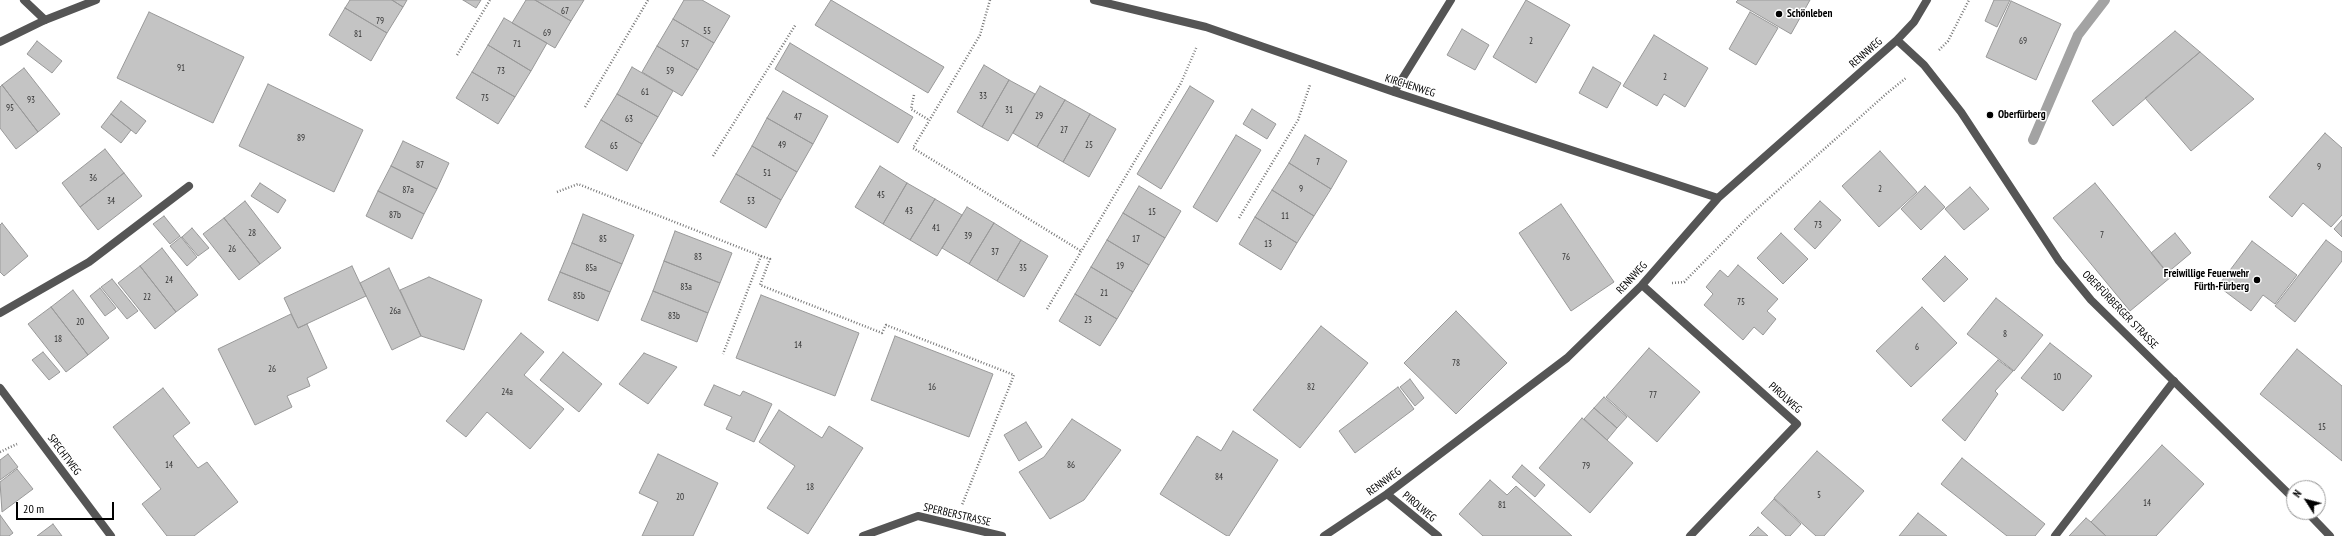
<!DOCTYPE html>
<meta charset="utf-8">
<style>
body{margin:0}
#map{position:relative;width:2342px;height:536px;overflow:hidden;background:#fff;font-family:"PT Sans Narrow",sans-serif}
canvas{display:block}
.north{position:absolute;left:2286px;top:480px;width:40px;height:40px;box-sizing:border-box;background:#fff;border:1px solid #999;border-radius:50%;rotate:306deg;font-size:11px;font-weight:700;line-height:16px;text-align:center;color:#000}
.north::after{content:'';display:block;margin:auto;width:14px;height:18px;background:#000;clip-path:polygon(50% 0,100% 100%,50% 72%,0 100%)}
.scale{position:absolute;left:16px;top:502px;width:98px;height:18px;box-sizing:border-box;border:2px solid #000;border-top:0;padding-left:5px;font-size:12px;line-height:14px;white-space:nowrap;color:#000;-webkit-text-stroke:3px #fff;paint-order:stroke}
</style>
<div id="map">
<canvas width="2342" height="536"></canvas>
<div class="north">N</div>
<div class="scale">20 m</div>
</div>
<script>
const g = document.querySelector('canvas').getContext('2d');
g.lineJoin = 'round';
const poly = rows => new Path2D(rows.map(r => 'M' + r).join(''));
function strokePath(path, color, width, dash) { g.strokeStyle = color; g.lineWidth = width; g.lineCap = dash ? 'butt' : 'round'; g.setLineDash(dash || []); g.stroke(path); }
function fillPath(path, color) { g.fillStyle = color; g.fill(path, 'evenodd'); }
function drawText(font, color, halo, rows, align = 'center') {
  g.font = font + ' "PT Sans Narrow",sans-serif'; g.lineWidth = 3; g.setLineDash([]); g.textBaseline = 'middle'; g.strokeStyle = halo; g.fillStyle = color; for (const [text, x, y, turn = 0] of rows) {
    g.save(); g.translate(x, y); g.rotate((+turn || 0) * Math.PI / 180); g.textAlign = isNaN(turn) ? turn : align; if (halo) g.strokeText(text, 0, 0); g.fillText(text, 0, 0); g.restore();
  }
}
const stream = poly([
 [2033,140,2078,35,2105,0]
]);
const building = poly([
 [350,0,392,0,403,7,387,33,345,8,350,0],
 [392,0,407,0,403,7,392,0],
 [463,0,481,0,476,8,463,0],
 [526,0,535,0,571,21,555,48,512,23,526,0],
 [535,0,584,0,571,21,535,0],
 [684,0,702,0,730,16,714,43,673,19,684,0],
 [831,0,944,67,928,93,815,25,831,0],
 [1526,0,1570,25,1536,83,1493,57,1526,0],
 [1738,0,1810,0,1791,34,1736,2,1738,0],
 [1994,0,2010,0,1997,27,1985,21,1994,0],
 [2011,1,2061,24,2036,80,1986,57,2011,1],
 [345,8,387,33,371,61,329,35,345,8],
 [149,12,244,57,213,123,117,78,149,12],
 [1750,12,1778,28,1756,65,1729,49,1750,12],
 [504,18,547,43,531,71,488,45,504,18],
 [673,19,714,43,698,70,657,46,673,19],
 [1462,29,1489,45,1475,70,1447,55,1462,29],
 [2175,31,2200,52,2113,126,2092,101,2175,31],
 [1654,35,1708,68,1685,107,1664,94,1657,106,1623,86,1654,35],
 [37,41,62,61,52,73,27,54,37,41],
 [790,43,913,117,898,143,775,69,790,43],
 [488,45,531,71,515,97,472,72,488,45],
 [657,46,698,70,682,96,642,72,657,46],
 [2200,52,2254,99,2191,151,2145,98,2200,52],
 [984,65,1009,80,982,127,957,112,984,65],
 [632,67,673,91,658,117,617,94,632,67],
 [1593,67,1621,83,1607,108,1579,93,1593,67],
 [24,68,60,114,38,132,2,85,24,68],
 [472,72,515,97,498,124,456,98,472,72],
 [1009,80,1035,94,1008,141,982,127,1009,80],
 [268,84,363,130,334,192,239,146,268,84],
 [2,85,38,132,16,149,0,128,0,87,2,85],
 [1040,86,1065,100,1037,147,1013,133,1040,86],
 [1190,86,1214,101,1161,189,1137,174,1190,86],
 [783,91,828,116,813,144,767,118,783,91],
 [617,94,658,117,642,144,601,120,617,94],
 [1065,100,1090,114,1063,162,1037,147,1065,100],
 [121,101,146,121,136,134,111,114,121,101],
 [1252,109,1276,124,1267,139,1243,124,1252,109],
 [111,114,131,130,121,143,101,127,111,114],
 [1090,114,1116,129,1089,177,1063,162,1090,114],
 [767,118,813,144,797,172,752,146,767,118],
 [601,120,642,144,627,171,585,147,601,120],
 [2325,133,2342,148,2342,215,2331,227,2303,203,2292,217,2269,197,2325,133],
 [1236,135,1261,150,1217,222,1193,207,1236,135],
 [1305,135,1347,161,1331,189,1289,163,1305,135],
 [403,141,449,163,437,189,391,166,403,141],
 [752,146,797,172,781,200,736,174,752,146],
 [105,149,124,173,80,207,62,183,105,149],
 [1880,151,1917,192,1879,227,1842,186,1880,151],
 [1289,163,1331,189,1314,216,1272,190,1289,163],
 [391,166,437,189,424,214,378,191,391,166],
 [880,166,907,183,883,224,855,207,880,166],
 [124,173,142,196,98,230,80,207,124,173],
 [736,174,781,200,766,228,720,202,736,174],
 [260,183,286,200,278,213,251,196,260,183],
 [907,183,935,199,910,240,883,224,907,183],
 [2095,183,2171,277,2130,311,2053,218,2095,183],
 [1139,186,1181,211,1165,238,1123,213,1139,186],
 [1925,186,1945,207,1921,230,1901,209,1925,186],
 [1970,187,1989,209,1964,230,1945,209,1970,187],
 [1272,190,1314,216,1297,243,1255,217,1272,190],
 [378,191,424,214,412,239,366,216,378,191],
 [935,199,962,215,937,256,910,240,935,199],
 [245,201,281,248,260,264,224,218,245,201],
 [1820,201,1841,220,1815,249,1794,229,1820,201],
 [1561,204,1614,282,1571,311,1519,233,1561,204],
 [967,207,994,223,969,264,942,248,967,207],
 [1123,213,1165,238,1149,265,1107,240,1123,213],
 [583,214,634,235,622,264,572,243,583,214],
 [164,216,180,236,170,244,153,224,164,216],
 [1255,217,1297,243,1281,270,1239,244,1255,217],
 [224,218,260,264,239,280,203,234,224,218],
 [2342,220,2342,237,2334,229,2342,220],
 [2,223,28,256,4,276,0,272,0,225,2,223],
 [994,223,1021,240,997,281,969,264,994,223],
 [192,228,209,248,198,256,182,237,192,228],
 [675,231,732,253,720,283,664,261,675,231],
 [1781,233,1808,259,1783,284,1757,258,1781,233],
 [2175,233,2191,253,2167,273,2151,253,2175,233],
 [181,237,197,257,187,266,170,246,181,237],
 [1021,240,1048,256,1024,297,997,281,1021,240],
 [1107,240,1149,265,1133,292,1091,267,1107,240],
 [2326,240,2342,252,2342,261,2295,322,2275,306,2326,240],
 [2252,241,2297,275,2275,304,2263,295,2251,311,2218,286,2252,241],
 [572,243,622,264,610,292,560,272,572,243],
 [162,248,198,295,176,312,140,266,162,248],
 [1945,256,1968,279,1944,302,1922,279,1945,256],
 [664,261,720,283,708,313,653,291,664,261],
 [1738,265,1778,299,1767,311,1776,319,1763,335,1754,327,1743,340,1704,305,1713,294,1706,287,1720,270,1728,277,1738,265],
 [140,266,176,312,155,329,118,283,140,266],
 [352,266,366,296,298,328,284,298,352,266],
 [1091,267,1133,292,1117,319,1075,294,1091,267],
 [389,268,421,336,392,350,360,283,389,268],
 [560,272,610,292,598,321,548,300,560,272],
 [429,277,482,300,464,350,421,336,400,290,429,277],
 [112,279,138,311,127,319,101,287,112,279],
 [100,288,116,308,105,316,90,296,100,288],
 [73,290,109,338,88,355,51,307,73,290],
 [653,291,708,313,697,342,641,320,653,291],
 [1075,294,1117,319,1100,346,1059,321,1075,294],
 [761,295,859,333,835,396,736,358,761,295],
 [1996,298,2043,335,2014,371,1967,334,1996,298],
 [51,307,88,355,66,372,28,324,51,307],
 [1922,307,1957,343,1911,387,1876,351,1922,307],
 [1456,311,1507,363,1456,414,1404,363,1456,311],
 [291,314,298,328,307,324,327,368,307,378,310,386,287,396,292,407,255,425,218,349,291,314],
 [1321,326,1368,363,1300,448,1253,410,1321,326],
 [521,333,544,352,524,375,564,409,530,449,487,412,466,437,446,421,521,333],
 [895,336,993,374,969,437,871,400,895,336],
 [2050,343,2092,376,2063,411,2021,378,2050,343],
 [1649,348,1700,392,1657,442,1606,397,1649,348],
 [2297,349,2342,386,2342,461,2260,394,2297,349],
 [43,352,60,372,49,380,32,360,43,352],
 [563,352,602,384,579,412,540,380,563,352],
 [644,353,677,367,648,404,619,384,644,353],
 [1998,360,2013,371,1995,391,1998,394,1965,441,1942,420,1998,360],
 [1410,379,1424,398,1415,406,1400,387,1410,379],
 [714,385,740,396,743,391,772,404,754,442,726,429,732,417,704,405,714,385],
 [1398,387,1414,409,1355,453,1339,431,1398,387],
 [163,388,190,423,173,436,198,468,207,462,238,502,194,536,167,536,142,504,161,489,113,427,163,388],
 [1604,397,1627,417,1617,428,1594,408,1604,397],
 [1594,408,1617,428,1607,440,1584,419,1594,408],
 [779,410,822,438,829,426,863,448,808,534,767,508,795,466,759,442,779,410],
 [1582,418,1633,463,1590,513,1539,468,1582,418],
 [1072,419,1121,450,1084,500,1050,519,1019,472,1044,457,1072,419],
 [1026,422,1042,447,1019,461,1004,435,1026,422],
 [1233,431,1278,460,1229,536,1227,536,1160,494,1197,436,1221,451,1233,431],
 [2162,445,2204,484,2156,536,2106,536,2091,522,2162,445],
 [1817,451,1864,491,1824,536,1816,536,1774,498,1817,451],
 [8,454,18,467,0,480,0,460,8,454],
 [658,454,718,483,693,536,642,536,658,502,639,493,658,454],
 [1962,458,2045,524,2035,536,2007,536,1941,484,1962,458],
 [1522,465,1545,485,1535,497,1512,477,1522,465],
 [17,469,33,489,2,512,0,482,17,469],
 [1490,480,1507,495,1516,486,1572,536,1483,536,1459,514,1490,480],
 [1774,499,1801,524,1790,536,1786,536,1761,513,1774,499],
 [1918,513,1947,536,1899,536,1918,513],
 [0,515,13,533,9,536,0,536,0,515],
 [2086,518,2091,522,2106,536,2069,536,2086,518],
 [53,524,62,536,37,536,53,524],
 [1758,527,1768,536,1749,536,1758,527]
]);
const path = poly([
 [990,0,980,35,913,148,1081,251],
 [1939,50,1948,41,1969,0],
 [457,55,490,0],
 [914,95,911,109,929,120],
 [585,107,648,0],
 [713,156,796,24],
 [557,192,578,184,761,256,723,354],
 [1239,218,1298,120,1310,85],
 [761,256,770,259,760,285,882,333,886,325,1014,375,962,505],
 [1672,283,1684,282,1749,216,1886,94,1906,78],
 [1047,309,1181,83,1197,46],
 [0,452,17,444]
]);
const service = poly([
 [24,0,45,20],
 [0,313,89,262,189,186],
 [2055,536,2174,381]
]);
const minor = poly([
 [1094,0,1206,27,1394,92,1718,198],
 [1897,40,1924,65,1961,112,2059,261,2091,300,2294,499],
 [0,42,45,20,96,0],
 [1394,92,1451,0],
 [1642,285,1797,424,1690,536],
 [0,388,111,536],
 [1387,494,1438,536],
 [2307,512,2330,536],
 [863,536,918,516,1002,536],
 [1324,536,1387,494,1567,358,1642,285,1718,198,1897,40,1914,22,1927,0]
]);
const markers = [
 [1779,14,4,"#000"],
 [1990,115,4,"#000"],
 [2257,280,4,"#000"]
];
const numberNames = [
 ["67",565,11],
 ["79",380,21],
 ["55",707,31],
 ["69",547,33],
 ["81",358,34],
 ["2",1531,41],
 ["69",2023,41],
 ["71",517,44],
 ["57",685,44],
 ["91",181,68],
 ["73",501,71],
 ["59",670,71],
 ["2",1665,77],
 ["61",645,92],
 ["33",983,96],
 ["75",485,98],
 ["93",31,100],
 ["95",10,108],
 ["31",1009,110],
 ["29",1039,116],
 ["47",798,117],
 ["63",629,119],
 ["27",1064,130],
 ["89",301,138],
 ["49",782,145],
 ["25",1089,145],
 ["65",614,146],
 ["7",1318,162],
 ["87",420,165],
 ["9",2319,167],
 ["51",767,173],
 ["36",93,178],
 ["9",1301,189],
 ["2",1880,189],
 ["87a",408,190],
 ["45",881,195],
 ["34",111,201],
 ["53",751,201],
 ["43",909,211],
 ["15",1152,212],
 ["87b",395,215],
 ["11",1285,216],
 ["73",1818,225],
 ["41",936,228],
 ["28",252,233],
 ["7",2102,235],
 ["39",968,236],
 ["85",603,239],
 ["17",1136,239],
 ["13",1268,244],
 ["26",232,249],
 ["37",995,252],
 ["83",698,257],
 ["76",1566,257],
 ["19",1120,266],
 ["85a",591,268],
 ["35",1023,268],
 ["24",169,280],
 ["83a",686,287],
 ["21",1104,293],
 ["85b",579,296],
 ["22",147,297],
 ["75",1741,302],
 ["26a",395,311],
 ["83b",674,316],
 ["23",1088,320],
 ["20",80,322],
 ["8",2005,334],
 ["18",58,339],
 ["14",798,345],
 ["6",1917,347],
 ["78",1456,363],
 ["26",272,369],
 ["10",2057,377],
 ["16",932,387],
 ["82",1311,387],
 ["24a",507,392],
 ["77",1653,395],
 ["15",2322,427],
 ["14",169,465],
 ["86",1071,465],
 ["79",1586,466],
 ["84",1219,477],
 ["18",810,487],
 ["5",1819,495],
 ["20",680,497],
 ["14",2147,503],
 ["81",1502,505]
];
const poiNames = [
 ["Schönleben",1787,14],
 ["Oberfürberg",1998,115],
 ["Freiwillige Feuerwehr",2249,274,"right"],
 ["Fürth-Fürberg",2249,287,"right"]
];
const streetNames = [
 ["RENNWEG",1866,53,-41],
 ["KIRCHENWEG",1410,86,18],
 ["RENNWEG",1632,278,-47],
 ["OBERFÜRBERGER STRASSE",2120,310,46],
 ["PIROLWEG",1785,398,42],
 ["SPECHTWEG",64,455,53],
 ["RENNWEG",1384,482,-36],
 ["PIROLWEG",1419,507,40],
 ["SPERBERSTRASSE",957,515,13]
];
strokePath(stream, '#a3a3a3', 10);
fillPath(building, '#c4c4c4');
strokePath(building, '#999', 1);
strokePath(path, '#777', 2.5, [1, 2]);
strokePath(service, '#555', 8);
strokePath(minor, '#555', 8);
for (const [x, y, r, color] of markers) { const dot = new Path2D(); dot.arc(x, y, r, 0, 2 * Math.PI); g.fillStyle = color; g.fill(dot); strokePath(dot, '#fff', 1.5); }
drawText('9px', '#313131', null, numberNames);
drawText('bold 11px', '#000', '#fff', poiNames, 'left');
drawText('11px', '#000', '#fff', streetNames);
</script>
